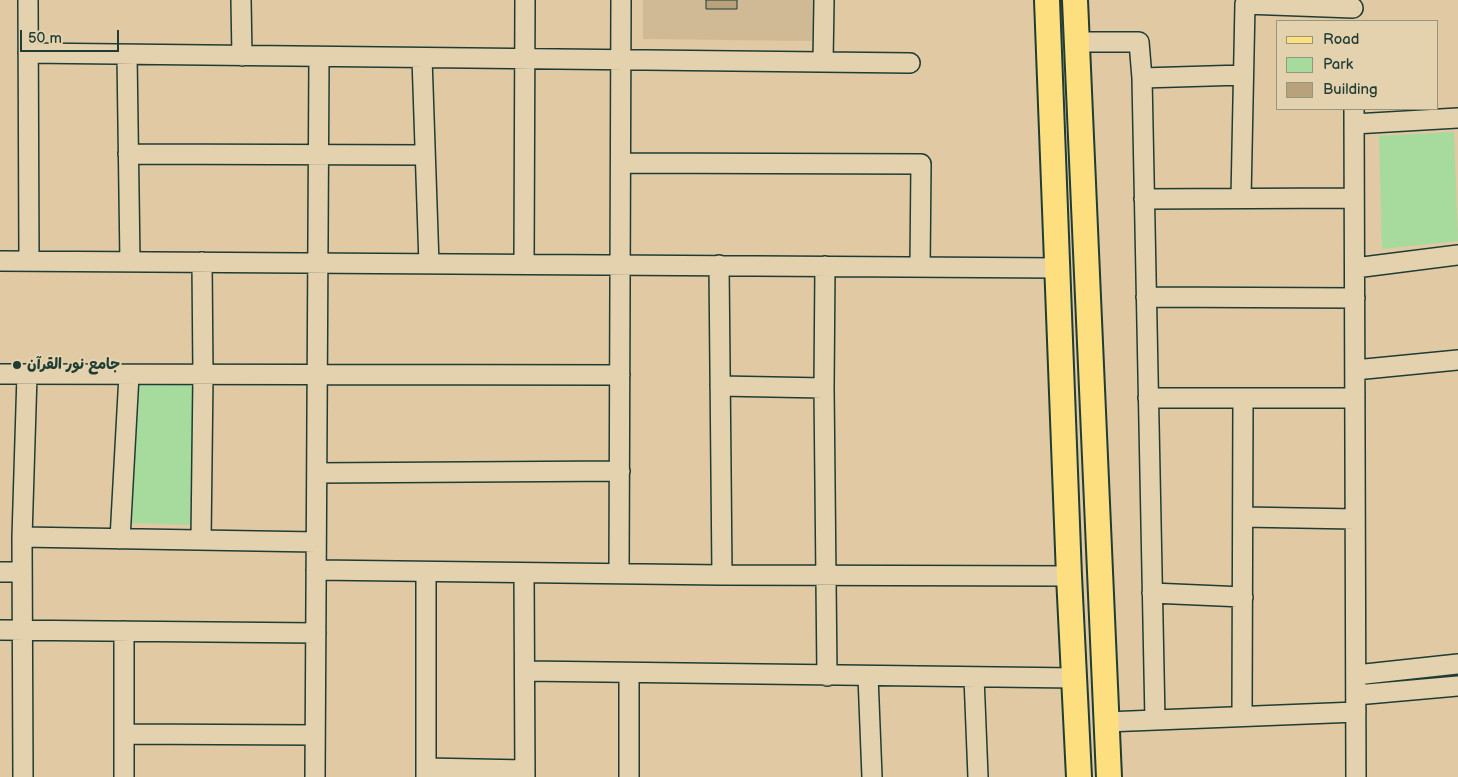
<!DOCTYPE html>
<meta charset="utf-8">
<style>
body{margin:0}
#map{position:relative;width:1458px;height:777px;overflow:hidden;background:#e0c9a3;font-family:"Balsamiq Sans",sans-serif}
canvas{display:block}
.legend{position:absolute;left:1276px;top:20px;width:162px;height:90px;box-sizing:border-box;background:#e4d2af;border:1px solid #95967e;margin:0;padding:6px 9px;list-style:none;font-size:15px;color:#1f3d34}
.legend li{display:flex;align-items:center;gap:10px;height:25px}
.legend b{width:25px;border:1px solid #95967e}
.scale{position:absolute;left:20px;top:30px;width:99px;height:22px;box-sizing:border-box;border:2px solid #1f3d34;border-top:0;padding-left:6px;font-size:15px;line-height:18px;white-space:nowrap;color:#1f3d34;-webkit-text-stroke:4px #e4d2af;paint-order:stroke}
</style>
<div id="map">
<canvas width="1458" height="777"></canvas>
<ul class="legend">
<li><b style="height:6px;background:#fddf80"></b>Road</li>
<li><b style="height:14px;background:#a7db9e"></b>Park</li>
<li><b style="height:14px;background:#b8a27b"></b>Building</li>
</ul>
<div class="scale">50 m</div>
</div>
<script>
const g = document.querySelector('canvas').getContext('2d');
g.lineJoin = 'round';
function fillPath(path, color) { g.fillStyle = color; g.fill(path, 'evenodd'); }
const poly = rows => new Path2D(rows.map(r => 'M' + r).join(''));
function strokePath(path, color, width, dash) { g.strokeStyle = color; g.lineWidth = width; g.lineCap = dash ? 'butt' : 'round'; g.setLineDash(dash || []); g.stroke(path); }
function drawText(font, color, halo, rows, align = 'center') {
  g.font = font + ' "Balsamiq Sans","Playpen Sans Arabic",sans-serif'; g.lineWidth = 4; g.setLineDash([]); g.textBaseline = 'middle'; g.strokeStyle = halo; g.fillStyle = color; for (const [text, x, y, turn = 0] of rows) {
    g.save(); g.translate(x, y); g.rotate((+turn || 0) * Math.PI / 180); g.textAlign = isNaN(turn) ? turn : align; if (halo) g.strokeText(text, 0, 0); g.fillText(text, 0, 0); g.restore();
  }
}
const built = poly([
 [643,0,813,0,812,41,643,39]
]);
const green = poly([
 [1454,132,1458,241,1382,249,1379,136],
 [137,383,194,385,190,525,131,523]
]);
const building = poly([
 [706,0,737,0,737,9,706,9,706,0]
]);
const minor = poly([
 [28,0,29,261],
 [241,0,242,56],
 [1077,42,1139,42,1142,78,1155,720],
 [28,53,910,63],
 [127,55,130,262],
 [422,58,429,264],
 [823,62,824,0],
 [1142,78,1243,75],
 [1354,109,1356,777],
 [1354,124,1458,118],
 [128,154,425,155],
 [621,163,921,164,920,267],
 [1241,198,1245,4,1353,8],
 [1144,199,1354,198],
 [0,261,1058,268],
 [524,264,525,0],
 [719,265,722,575],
 [825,266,824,388,827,676],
 [1355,268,1458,255],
 [1146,297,1355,298],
 [1355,370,1458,360],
 [0,374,620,375],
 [720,386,824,388],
 [1148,398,1355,398],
 [317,473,620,471],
 [1243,517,1355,519],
 [22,537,316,542],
 [120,539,129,375],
 [201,540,203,376,202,262],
 [316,570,722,575,1069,576],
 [0,572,22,572],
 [524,573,525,777],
 [619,573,621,0],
 [1152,593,1243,597],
 [0,630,316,633],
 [124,631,124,777],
 [526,671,1075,678],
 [1356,675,1458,664],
 [868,676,872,777],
 [974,677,978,777],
 [1356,695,1458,686],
 [1242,716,1243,398],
 [1106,722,1356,712],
 [124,734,315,735],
 [426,768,525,770],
 [23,777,22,537,27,375],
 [315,777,319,57],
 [426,777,426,572],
 [629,777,629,673]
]);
const major = poly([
 [1047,0,1069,576,1079,777],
 [1075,0,1109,777]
]);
const markers = [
 [17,365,5,"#1f3d34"]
];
const poiNames = [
 ["جامع نور القرآن",27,365]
];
fillPath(built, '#d0ba95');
fillPath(green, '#a7db9e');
fillPath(building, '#b8a27b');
strokePath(building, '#1f3d34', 1);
strokePath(minor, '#1f3d34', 22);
strokePath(major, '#1f3d34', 28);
strokePath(minor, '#e4d2af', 19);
strokePath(major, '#fddf80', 24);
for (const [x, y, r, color] of markers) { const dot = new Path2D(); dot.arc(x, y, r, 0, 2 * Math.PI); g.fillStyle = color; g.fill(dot); strokePath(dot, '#e4d2af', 2); }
drawText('bold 15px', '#1f3d34', '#e4d2af', poiNames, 'left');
</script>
